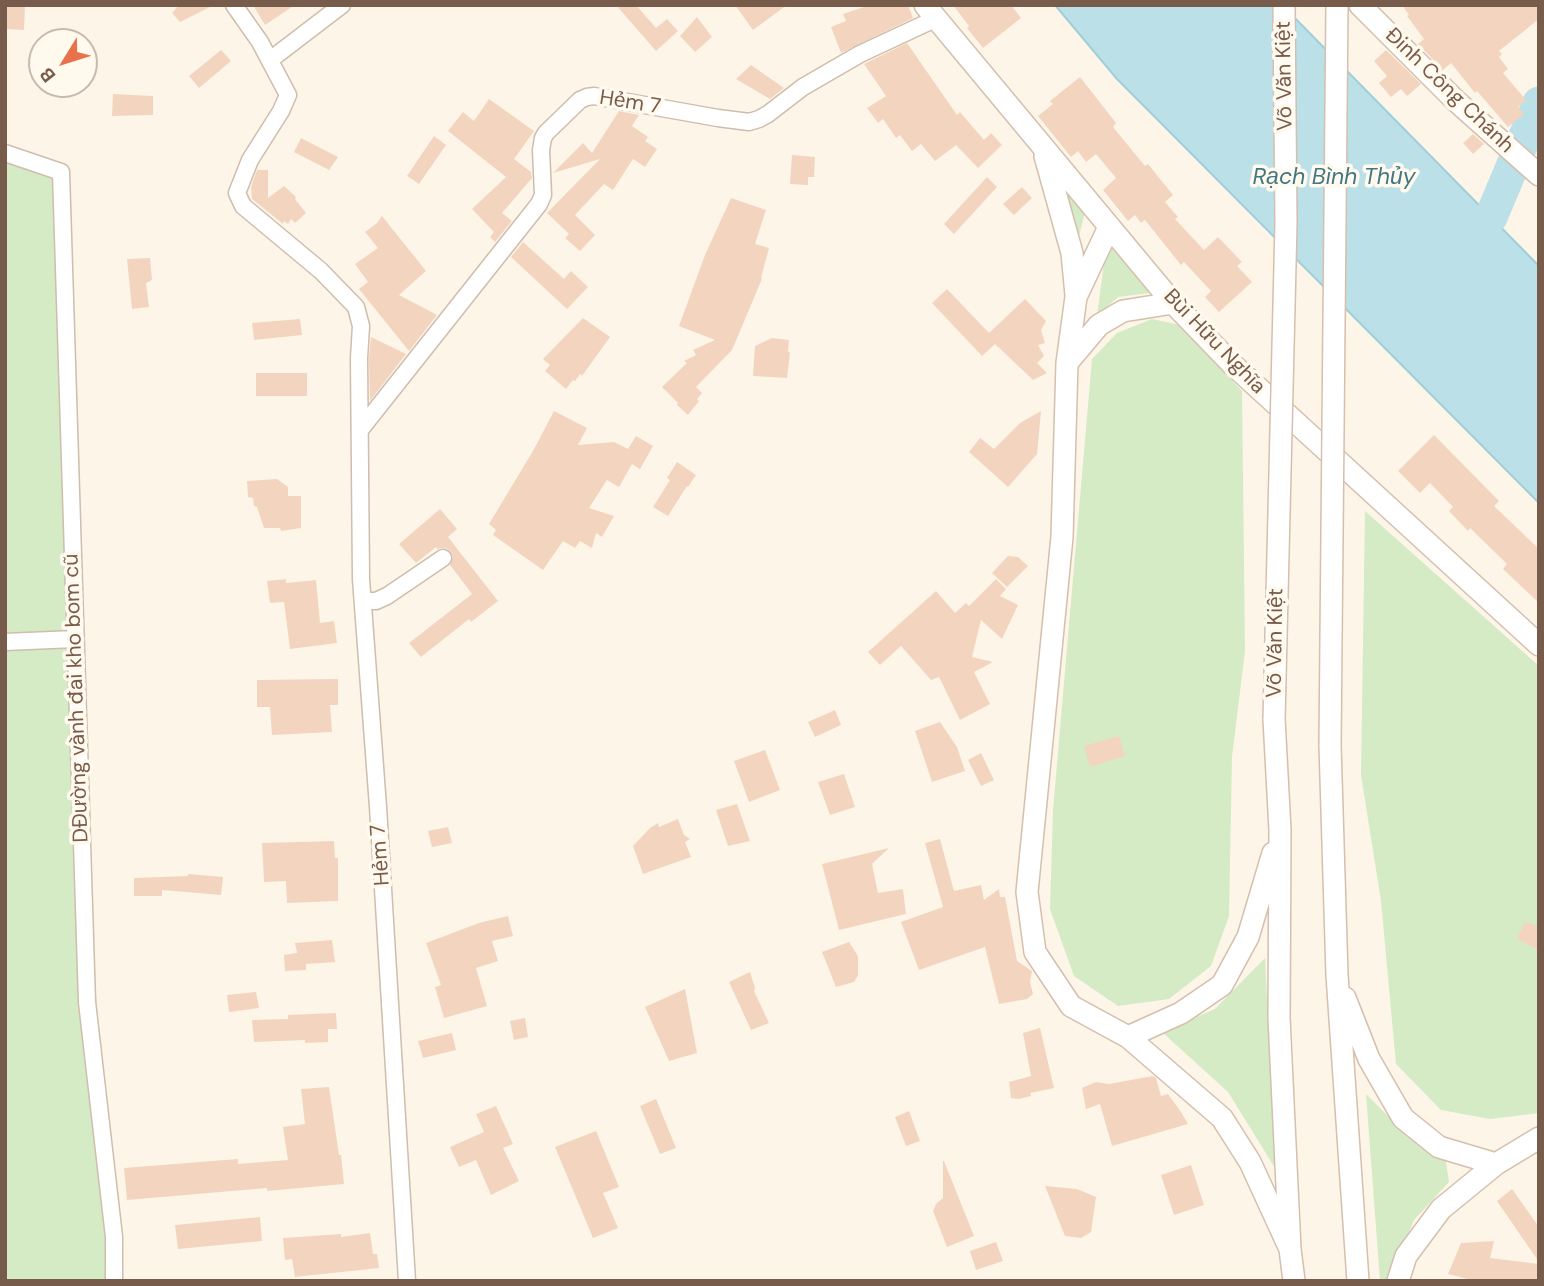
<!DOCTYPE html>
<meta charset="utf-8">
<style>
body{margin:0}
#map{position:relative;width:1544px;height:1286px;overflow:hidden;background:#fdf5e8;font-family:"DM Sans",sans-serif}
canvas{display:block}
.frame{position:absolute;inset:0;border:7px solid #785c4b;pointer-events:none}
.north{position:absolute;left:28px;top:28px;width:70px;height:70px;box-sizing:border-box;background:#fff9ee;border:2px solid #c9baad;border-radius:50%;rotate:232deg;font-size:19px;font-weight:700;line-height:28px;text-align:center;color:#785c4b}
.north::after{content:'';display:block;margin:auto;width:24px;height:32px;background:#e8724c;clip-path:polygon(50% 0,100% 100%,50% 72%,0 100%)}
</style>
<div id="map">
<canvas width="1544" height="1286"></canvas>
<div class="frame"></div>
<div class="north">B</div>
</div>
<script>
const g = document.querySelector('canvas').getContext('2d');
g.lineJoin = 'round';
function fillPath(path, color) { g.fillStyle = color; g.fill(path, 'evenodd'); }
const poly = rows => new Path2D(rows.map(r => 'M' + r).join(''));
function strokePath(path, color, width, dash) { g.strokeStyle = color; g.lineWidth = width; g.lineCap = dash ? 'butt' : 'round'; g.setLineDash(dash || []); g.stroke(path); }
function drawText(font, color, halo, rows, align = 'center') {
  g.font = font + ' "DM Sans",sans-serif'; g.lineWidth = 7; g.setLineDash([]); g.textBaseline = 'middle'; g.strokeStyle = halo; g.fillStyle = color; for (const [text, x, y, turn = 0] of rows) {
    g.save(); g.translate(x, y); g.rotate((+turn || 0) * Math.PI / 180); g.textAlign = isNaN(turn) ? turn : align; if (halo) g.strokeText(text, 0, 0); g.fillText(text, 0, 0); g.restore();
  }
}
const green = poly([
 [5,153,61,172,75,639,113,1281,5,1281],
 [1060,180,1085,212,1077,244],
 [1106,247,1112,247,1150,293,1118,297,1097,316],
 [1152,319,1180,325,1242,391,1245,651,1232,757,1229,916,1211,966,1169,999,1118,1006,1074,976,1050,909,1053,810,1092,359,1117,333],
 [1365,511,1539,666,1539,1113,1490,1119,1441,1110,1396,1064,1381,901,1361,775],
 [1265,958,1275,1168,1228,1092,1162,1032,1215,1009],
 [1366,1094,1413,1141,1445,1156,1449,1182,1414,1220,1388,1281,1380,1281]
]);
const water = poly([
 [1055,5,1282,5,1539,266,1539,503,1117,79,1055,5]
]);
const river = poly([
 [1491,217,1539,103]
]);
const building = poly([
 [5,5,25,5,24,30,5,29],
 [179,5,214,5,180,22,172,13],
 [253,5,295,5,265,25],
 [616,5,636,5,656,28,667,19,678,31,656,51],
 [735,5,787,5,753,30],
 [870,5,908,5,913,18,841,53,831,27,846,21,843,14],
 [953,5,1011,5,1021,18,983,48,967,28,969,26],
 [1402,5,1539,5,1539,19,1499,51,1502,54,1499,57,1508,69,1503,73,1526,100,1518,107,1524,114,1508,127,1477,91,1475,93,1451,63,1443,70,1418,44,1424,39,1407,16,1409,15],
 [697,17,712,37,695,52,680,36],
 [907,43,957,115,960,112,984,140,991,133,1002,145,978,168,956,145,935,161,921,144,912,151,900,135,896,138,883,119,878,123,867,108,886,96,864,64],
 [221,50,231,61,199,88,189,76],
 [1386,50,1421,84,1407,96,1401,89,1391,97,1379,83,1387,76,1374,61],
 [751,65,784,88,770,99,736,79],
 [1080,77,1116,123,1113,127,1145,166,1148,164,1173,195,1165,202,1178,217,1175,219,1204,250,1218,237,1242,262,1237,266,1252,282,1219,312,1205,297,1211,291,1184,262,1181,265,1145,220,1141,223,1135,215,1128,221,1103,190,1116,178,1096,154,1086,162,1078,151,1071,157,1038,116,1053,104,1050,101],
 [113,94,153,96,153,115,112,116],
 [489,99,534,131,514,159,531,172,532,178,502,213,512,221,495,242,490,237,494,232,472,209,506,177,448,131,463,112,474,121],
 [619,111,639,115,632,126,648,137,645,141,657,149,645,167,633,159,613,190,604,184,575,215,595,235,580,251,565,238,569,234,547,213,600,159,553,173,583,143,592,153],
 [1473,134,1484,144,1473,154,1463,143],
 [434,136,446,145,419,184,407,176],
 [301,138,338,157,329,170,294,152],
 [792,155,815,157,814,177,808,177,808,185,790,184],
 [257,170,268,170,268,198,284,186,296,197,295,199,306,213,295,223,291,219,288,224,284,221,283,224,252,199,251,187],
 [987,177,997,187,954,234,944,224],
 [1022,187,1032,198,1014,215,1003,204],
 [731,198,766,210,755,244,769,248,761,278,762,279,732,350,696,387,702,393,697,399,699,401,688,415,677,405,678,403,662,387,687,363,684,361,696,355,693,350,715,340,679,326,705,255],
 [382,216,426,271,399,295,437,315,409,351,359,289,368,282,355,264,378,248,365,232,377,223],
 [523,242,564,279,571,271,588,287,567,309,511,257],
 [150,258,152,280,146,283,149,307,132,309,127,259],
 [947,289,989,333,1025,299,1046,321,1041,330,1045,343,1038,345,1044,356,1037,363,1047,373,1033,380,995,344,982,356,932,303],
 [583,318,610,337,582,376,580,374,575,381,573,380,566,389,545,371,550,365,543,359],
 [300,319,302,335,254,340,252,323],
 [371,337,406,354,370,401,369,358],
 [772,338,789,340,788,351,790,353,787,378,753,376,755,346],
 [256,373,307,373,307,396,256,396],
 [554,411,587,428,578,445,614,442,628,449,636,436,653,446,640,469,632,464,619,487,607,480,589,508,614,516,602,537,596,533,592,548,580,541,575,548,563,541,543,570,493,535,496,530,489,524,533,451],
 [1041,411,1037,454,1008,487,969,452,980,438,994,449,1020,423],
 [1434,435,1499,501,1494,506,1539,549,1539,603,1503,569,1507,564,1470,528,1468,531,1449,511,1453,507,1430,483,1420,493,1398,471],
 [677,462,696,475,688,487,687,486,668,516,653,507,670,480,667,478],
 [277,479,288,487,288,496,301,496,301,528,281,531,280,528,264,528,257,507,254,506,253,498,248,497,247,481],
 [440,509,457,529,448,537,498,601,471,622,469,619,421,657,409,643,472,594,450,565,453,557,448,549,443,548,437,549,436,547,416,563,399,544],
 [1008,556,1018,557,1028,566,1007,587,992,573],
 [286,579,286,583,316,580,320,623,334,621,337,643,290,649,284,602,270,603,267,581],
 [996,579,1006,589,1000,596,1018,605,1002,639,981,620,972,657,993,662,974,672,990,704,960,720,939,677,931,680,901,646,880,665,868,652,936,591,955,613,966,603,969,606],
 [338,679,338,705,330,705,332,732,272,735,270,707,257,707,257,680],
 [835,710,841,725,815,737,808,722],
 [940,722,957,747,965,771,932,782,915,731],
 [1119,736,1125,756,1090,767,1084,746],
 [765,750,780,790,749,802,734,761],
 [981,753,994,780,981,786,968,760],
 [844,774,855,807,830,815,818,782],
 [737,804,750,841,728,846,716,810],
 [678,819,684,835,690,839,685,842,691,857,643,874,633,846,650,828,658,823,659,827],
 [448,827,452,843,432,847,428,831],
 [940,839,954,891,981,885,984,900,999,889,1000,897,1005,897,1017,961,1032,971,1030,982,1033,994,1027,999,999,1004,985,947,919,970,901,922,943,907,925,843],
 [334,841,335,858,338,858,338,901,287,903,286,881,264,882,262,843],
 [889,848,872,864,878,893,903,889,906,914,839,930,822,864],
 [188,874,223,877,221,895,162,890,162,896,134,896,134,878,188,876],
 [508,916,513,936,492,941,498,961,476,968,487,1006,444,1018,435,987,441,985,426,943,479,923],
 [1525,922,1539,926,1537,949,1517,939],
 [332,940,335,962,306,964,306,970,285,971,284,955,297,953,295,943],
 [849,942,858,956,858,975,854,982,836,987,822,952],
 [750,972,755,988,754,991,769,1023,751,1030,729,982],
 [685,989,697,1053,669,1061,645,1007],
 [256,992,259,1008,229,1012,227,995],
 [336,1013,337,1029,328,1029,328,1042,305,1043,305,1040,254,1042,252,1020,288,1019,288,1015],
 [525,1018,528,1037,514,1040,510,1021],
 [1040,1028,1054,1088,1030,1093,1031,1096,1019,1099,1011,1098,1009,1082,1031,1076,1023,1033],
 [452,1033,456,1050,423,1058,418,1041],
 [1153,1076,1156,1078,1161,1096,1168,1094,1181,1112,1188,1124,1112,1146,1100,1104,1086,1109,1082,1088,1096,1082,1109,1084],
 [329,1087,339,1155,341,1155,344,1184,267,1191,267,1188,127,1200,124,1168,238,1159,238,1164,288,1160,283,1127,305,1124,301,1089],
 [656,1099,676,1148,660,1154,640,1106],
 [496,1106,513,1144,503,1148,519,1181,491,1195,476,1160,459,1167,450,1147,484,1132,476,1114],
 [909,1111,920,1141,906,1146,895,1117],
 [596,1131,619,1187,603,1193,618,1228,593,1238,555,1147],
 [943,1161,944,1161,974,1236,947,1247,933,1211,936,1204,943,1198],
 [1191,1165,1204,1205,1174,1215,1161,1175],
 [1045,1186,1077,1189,1096,1197,1091,1232,1081,1238,1065,1236],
 [1512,1189,1539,1227,1539,1262,1497,1201],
 [260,1217,262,1241,178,1249,175,1225],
 [370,1233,373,1254,377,1254,379,1268,295,1277,292,1259,285,1260,283,1238,341,1234,341,1237],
 [1494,1241,1490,1258,1539,1264,1539,1281,1475,1281,1448,1274,1461,1243],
 [996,1242,1003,1261,976,1270,970,1251]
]);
const street = poly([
 [234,5,260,42,288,95,281,111,250,160,237,193,243,206,321,271,356,307,361,326,359,358,361,579,378,807,407,1281],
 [270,60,342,5],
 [5,153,61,172,87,1002,114,1237,114,1281],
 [360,430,539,204,543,195,541,150,543,138,546,133,580,100,587,97,594,96,718,118,749,122,759,119,768,114,803,87,860,54,935,19],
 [363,601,376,601,387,596,443,558],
 [5,642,75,639]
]);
const secondary = poly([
 [925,5,1173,303,1231,363,1539,645],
 [1360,5,1456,101,1539,175],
 [1045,156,1072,253,1076,295],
 [1109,227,1076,297,1067,363,1062,537,1027,892,1035,952,1071,1006,1128,1037,1222,1118,1250,1162,1290,1249],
 [1067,363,1099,325,1123,311,1173,303],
 [1274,719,1280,830,1279,1018,1290,1249,1294,1281],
 [1330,745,1337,975,1358,1281],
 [1345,998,1369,1059,1403,1118,1439,1147,1496,1164],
 [1128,1037,1181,1013,1222,985,1248,937,1273,853],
 [1398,1281,1406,1256,1441,1209,1496,1164,1539,1138]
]);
const secondaryBridge = poly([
 [1274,719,1286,223,1284,5],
 [1330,745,1337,5]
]);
const streetNames = [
 ["Võ Văn Kiệt",1285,76,-91],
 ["Đinh Công Chánh",1449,91,44],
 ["Hẻm 7",630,103,9],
 ["Bùi Hữu Nghĩa",1214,342,46],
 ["Võ Văn Kiệt",1276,643,-89],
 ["DĐường vành đai kho bom cũ",77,698,-92],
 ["Hẻm 7",381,855,-94]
];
const waterNames = [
 ["Rạch Bình Thủy",1334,178]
];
fillPath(green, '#d4ebc5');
fillPath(water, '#bbe0e7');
strokePath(water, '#a1cfd9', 2);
strokePath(river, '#bbe0e7', 33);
fillPath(building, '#f3d5bf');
strokePath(street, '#cfbdad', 19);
strokePath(secondary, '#d5bfad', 24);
strokePath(street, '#fff', 16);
strokePath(secondary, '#fff', 21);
strokePath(secondaryBridge, '#d5bfad', 24, []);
strokePath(secondaryBridge, '#fff', 21);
drawText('21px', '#785c4b', '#fff9ee', streetNames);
drawText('italic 23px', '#417784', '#fff9ee', waterNames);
</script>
